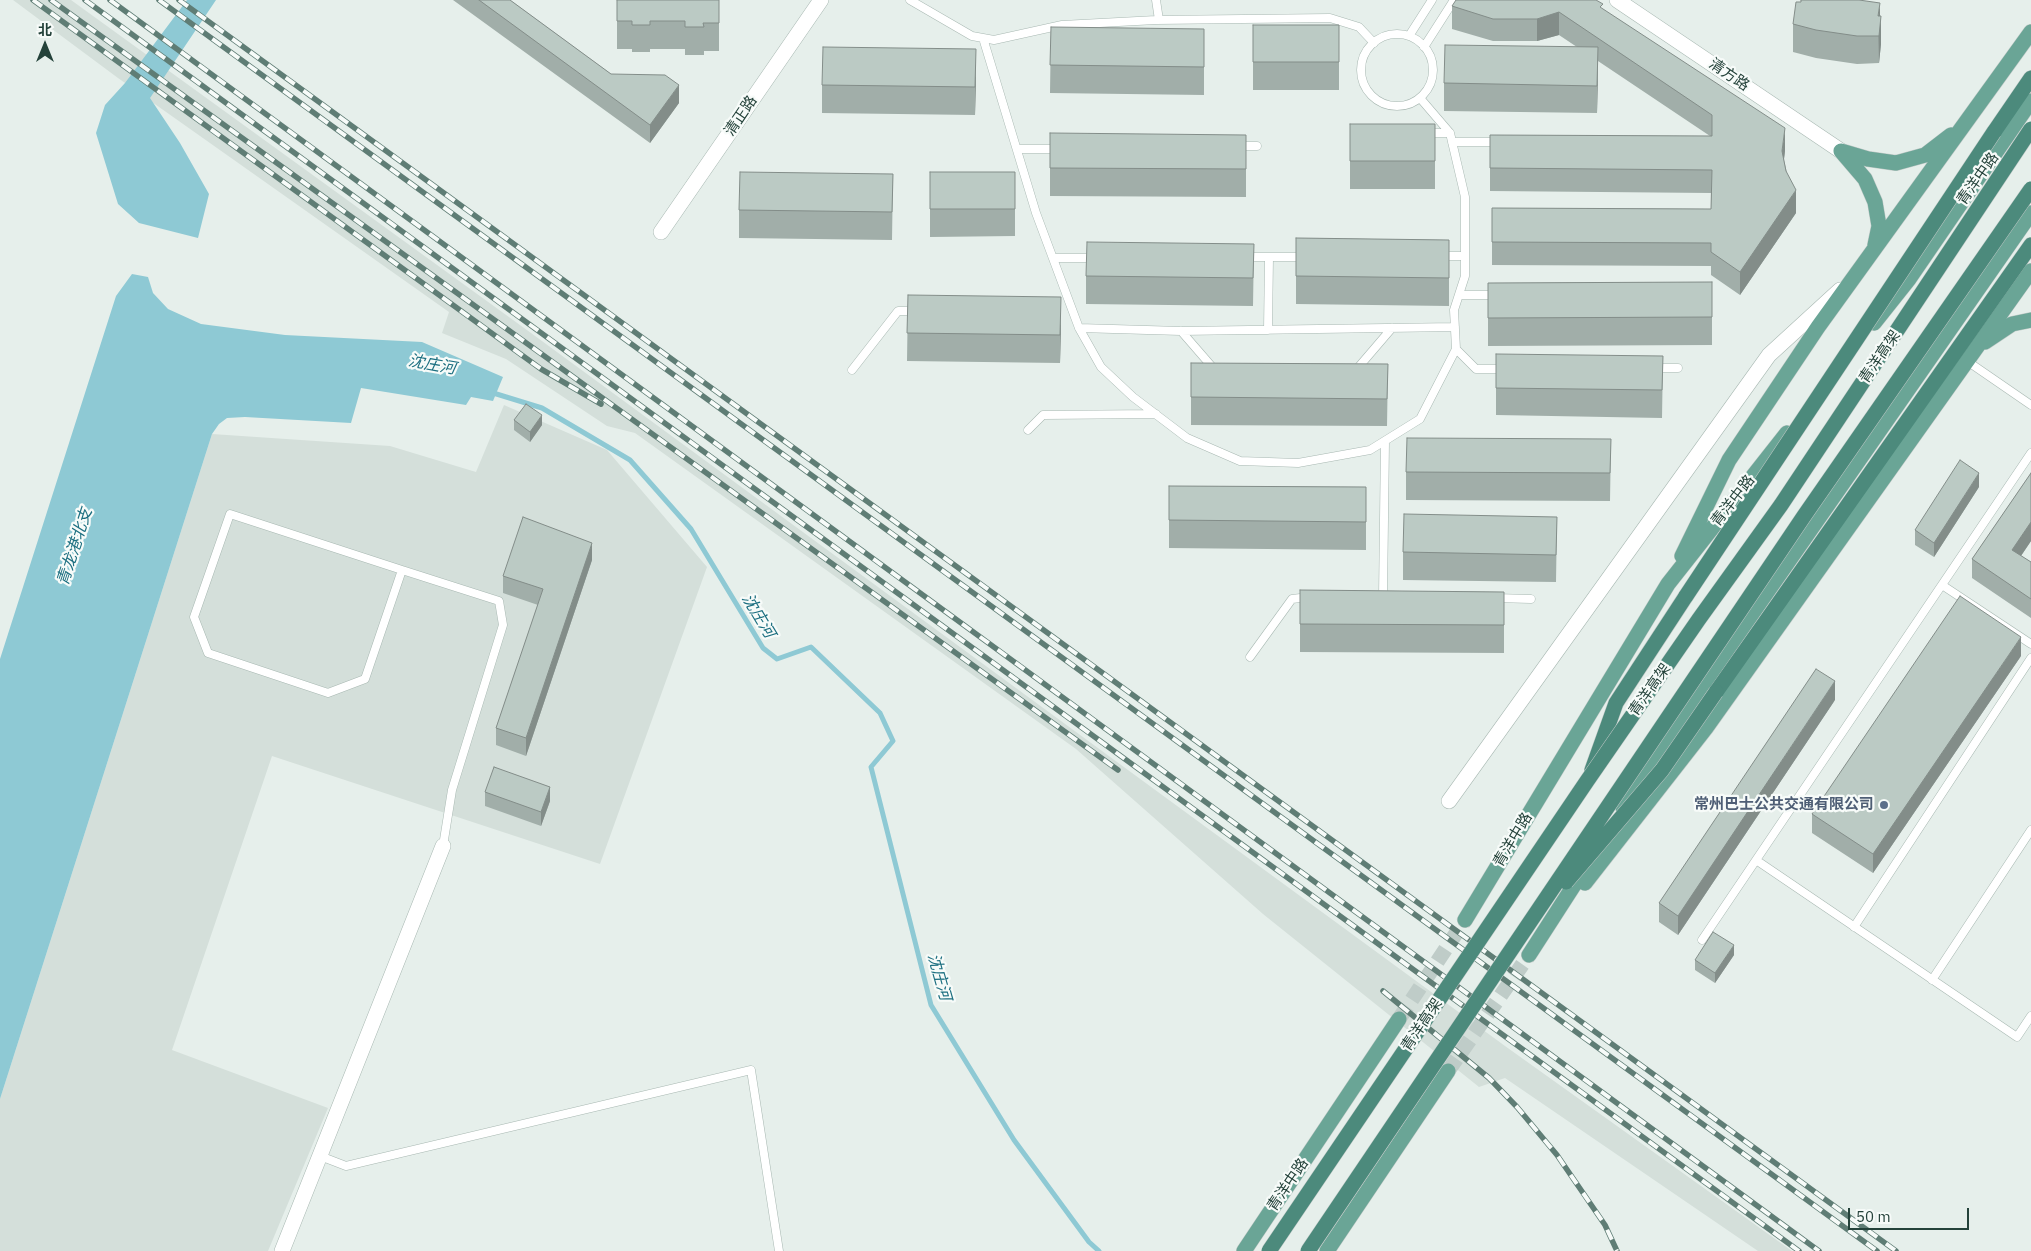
<!DOCTYPE html>
<meta charset="utf-8">
<style>
body{margin:0}
#map{position:relative;width:2031px;height:1251px;overflow:hidden;background:#e6efeb;font-family:"IBM Plex Sans","Noto Sans SC",sans-serif}
canvas{display:block}
.north{position:absolute;left:20px;top:20px;width:50px;height:50px;-webkit-text-stroke:4px #f7fbf9;paint-order:stroke;rotate:0deg;font-size:14px;font-weight:700;line-height:20px;text-align:center;color:#24423a}
.north::after{content:'';display:block;margin:auto;width:18px;height:22px;background:#24423a;clip-path:polygon(50% 0,100% 100%,50% 72%,0 100%)}
.scale{position:absolute;left:1848px;top:1208px;width:121px;height:22px;box-sizing:border-box;border:2px solid #24423a;border-top:0;padding-left:6px;font-size:15px;line-height:18px;white-space:nowrap;color:#24423a;-webkit-text-stroke:4px #f7fbf9;paint-order:stroke}
</style>
<div id="map">
<canvas width="2031" height="1251"></canvas>
<div class="north">北</div>
<div class="scale">50 m</div>
</div>
<script>
const g = document.querySelector('canvas').getContext('2d');
g.lineJoin = 'round';
function fillPath(path, color) { g.fillStyle = color; g.fill(path, 'evenodd'); }
const poly = rows => new Path2D(rows.map(r => 'M' + r).join(''));
function strokePath(path, color, width, dash) { g.strokeStyle = color; g.lineWidth = width; g.lineCap = dash ? 'butt' : 'round'; g.setLineDash(dash || []); g.stroke(path); }
function drawText(font, color, halo, rows, align = 'center') {
  g.font = font + ' "IBM Plex Sans","Noto Sans SC",sans-serif'; g.lineWidth = 4.5; g.setLineDash([]); g.textBaseline = 'middle'; g.strokeStyle = halo; g.fillStyle = color; for (const [text, x, y, turn = 0] of rows) {
    g.save(); g.translate(x, y); g.rotate((+turn || 0) * Math.PI / 180); g.textAlign = isNaN(turn) ? turn : align; if (halo) g.strokeText(text, 0, 0); g.fillText(text, 0, 0); g.restore();
  }
}
const built = poly([
 [13,0,71,0,531,333,1505,1046,1792,1251,1758,1251,1505,1078,1479,1087,1263,914,1076,749,635,433,607,426,506,359,442,333,449,312,118,78],
 [504,405,607,450,707,567,600,864,272,756,172,1050,328,1108,268,1251,0,1251,0,1099,212,434,390,446,476,472]
]);
const water = poly([
 [187,0,216,0,150,98,180,143,209,194,198,238,139,223,118,204,96,133,105,105,125,83],
 [132,274,148,277,153,293,168,309,201,324,285,335,422,342,503,377,493,401,471,397,466,405,361,388,351,423,245,417,227,418,219,424,212,434,0,1099,0,659,116,296]
]);
const stream = poly([
 [490,392,542,408,630,460,691,529,763,648,777,659,811,647,880,713,893,741,871,767,931,1005,1014,1140,1089,1242,1099,1251]
]);
const primaryTunnel = poly([
 [1399,1019,1465,920],
 [1448,1071,1529,955]
]);
const service = poly([
 [910,0,972,36,994,40,1062,25,1156,20,1330,18,1359,27,1374,43],
 [1156,0,1159,20],
 '1361 70a36 36 0 1 1 72 0a36 36 0 1 1-72 0Z',
 [1409,36,1432,0],
 [983,38,1036,213,1079,328,1101,367,1133,397,1187,438,1240,461,1298,463,1370,450,1420,419,1456,349],
 [1424,47,1454,0],
 [1420,98,1450,133,1465,197,1465,276,1454,310,1456,349,1476,369,1506,369],
 [1427,133,1450,133],
 [1452,142,1500,142],
 [1236,146,1257,146],
 [1017,149,1060,149],
 [1440,256,1465,256],
 [1245,257,1306,257],
 [1053,258,1096,258],
 [1459,295,1497,295],
 [1079,328,1181,331,1455,327],
 [1268,330,1269,257],
 [1181,331,1214,369],
 [1967,361,2031,405],
 [1655,368,1678,368],
 [852,370,898,311,916,311],
 [1356,370,1392,328],
 [1028,430,1043,415,1156,414],
 [402,570,365,679,328,693,208,653,194,617,230,514,402,570,499,601,503,625,452,790,443,846],
 [1942,585,2031,644],
 [1383,597,1385,441],
 [1495,598,1531,599],
 [1250,657,1292,599,1309,597],
 [1756,860,2017,1037,2031,1016],
 [1854,927,2031,658],
 [1702,940,2031,453],
 [1932,980,2031,830],
 [320,1156,346,1166,751,1070,779,1251]
]);
const minor = poly([
 [661,232,821,0],
 [1449,801,1769,355,1840,290],
 [282,1251,443,846]
]);
const tertiary = poly([
 [1617,0,1841,151]
]);
const primary = poly([
 [1841,151,1868,159,1896,163,1925,155,1951,135],
 [1841,151,1865,179,1875,202,1879,226,1875,245],
 [1874,323,1909,279,2031,101],
 [1985,342,2012,324,2031,320],
 [1682,556,1729,460,1818,327,2031,32],
 [1623,808,1699,690,2031,213],
 [1585,883,1706,728,2031,271],
 [1465,920,1668,584,1787,433],
 [1529,955,1587,865],
 [1244,1251,1399,1019],
 [1327,1251,1448,1071]
]);
const trunk = poly([
 [1994,132,2031,78],
 [1716,692,2031,245],
 [1592,770,1616,703,1686,596]
]);
const rail = poly([
 [33,0,541,369,601,404],
 [51,0,1118,770],
 [85,0,1799,1251],
 [110,0,1819,1251],
 [159,0,1877,1251],
 [179,0,1896,1251],
 [1383,991,1489,1078,1517,1107,1557,1155,1605,1225,1617,1251]
]);
const trunkBridge = poly([
 [1686,596,1994,132],
 [1566,882,1662,770,1716,692],
 [1269,1251,1587,781,1699,619,1781,505,2031,129],
 [1308,1251,1804,516,2031,189]
]);
const wall = poly([
 [453,0,510,0,611,74,679,103,650,143],
 [617,0,719,0,719,51,704,51,704,55,685,55,685,49,650,49,650,52,632,52,632,49,617,49],
 [1452,6,1603,9,1785,151,1784,160,1796,213,1740,295,1711,275,1711,266,1492,265,1492,208,1711,209,1711,193,1490,191,1490,135,1710,136,1598,61,1597,113,1444,111,1444,83,1577,47,1559,35,1537,41,1493,41,1452,29],
 [1880,16,1881,44,1879,63,1857,64,1816,58,1793,52,1793,24],
 [1253,25,1339,25,1339,90,1253,90],
 [1051,27,1204,57,1204,95,1050,93],
 [976,77,975,115,822,113,822,85],
 [1350,124,1435,124,1435,189,1350,189],
 [1246,135,1246,197,1050,196,1050,168],
 [930,172,1015,172,1015,236,930,237],
 [893,174,892,240,739,238,739,210],
 [1296,238,1449,240,1449,306,1296,304],
 [1254,244,1253,306,1086,304,1086,276],
 [1712,282,1712,345,1488,346,1488,283],
 [908,295,1061,325,1060,363,907,361],
 [1663,356,1662,418,1496,415,1496,388],
 [1191,363,1388,364,1387,426,1191,425],
 [514,420,542,425,530,442,514,430],
 [1611,439,1610,501,1406,500,1406,472],
 [2031,473,2031,541,2021,556,2031,562,2031,618,1972,578,1972,559],
 [1169,486,1366,487,1366,550,1169,548],
 [1979,487,1934,557,1915,545,1915,530],
 [1557,517,1556,582,1403,580,1403,552],
 [592,560,526,756,496,745,496,728,538,605,503,593,503,576],
 [1300,590,1504,592,1504,653,1300,652],
 [2021,656,1873,873,1812,833,1812,814],
 [1835,700,1678,935,1659,922,1659,903],
 [485,792,550,801,541,826,485,806],
 [1734,955,1715,983,1695,970,1695,960]
]);
const shadedWall = poly([
 [1880,3,1880,24,1881,16,1881,44,1879,63,1878,16],
 [1559,12,1559,35,1537,41,1537,19],
 [1598,47,1598,75,1597,113,1597,86],
 [976,49,976,77,975,115,975,87],
 [679,85,679,103,650,143,650,125],
 [1785,128,1785,151,1782,173,1782,151],
 [1796,190,1796,213,1740,295,1740,272],
 [1061,297,1061,325,1060,363,1060,335],
 [542,415,542,425,530,442,530,432],
 [1979,473,1979,487,1934,557,1934,543],
 [2031,522,2031,541,2012,569,2012,550],
 [592,543,592,560,526,756,526,738],
 [2021,637,2021,656,1873,873,1873,854],
 [1835,681,1835,700,1678,935,1678,916],
 [550,787,550,801,541,826,541,812],
 [1734,945,1734,955,1715,983,1715,973]
]);
const building = poly([
 [479,0,510,0,611,74,665,75,679,85,650,125,479,0],
 [617,0,719,0,719,23,703,23,704,27,685,27,685,21,650,21,650,25,632,25,632,21,617,21,617,0],
 [1456,0,1596,0,1603,4,1600,7,1785,128,1782,151,1786,171,1796,190,1740,272,1711,252,1711,243,1492,242,1492,208,1711,209,1712,170,1490,168,1490,135,1712,136,1712,115,1559,12,1537,19,1493,19,1452,6,1456,0],
 [1801,0,1859,0,1880,3,1878,16,1881,16,1879,36,1857,36,1816,30,1793,24,1796,2,1801,2,1801,0],
 [1253,25,1339,25,1339,62,1253,62,1253,25],
 [1051,27,1204,29,1204,67,1050,65,1051,27],
 [1445,45,1598,47,1597,86,1444,83,1445,45],
 [823,47,976,49,975,87,822,85,823,47],
 [1350,124,1435,124,1435,161,1350,161,1350,124],
 [1050,133,1246,135,1246,169,1050,168,1050,133],
 [740,172,893,174,892,212,739,210,740,172],
 [930,172,1015,172,1015,209,930,209,930,172],
 [1296,238,1449,240,1449,278,1296,276,1296,238],
 [1087,242,1254,244,1253,278,1086,276,1087,242],
 [1712,282,1712,317,1488,318,1488,283,1712,282],
 [908,295,1061,297,1060,335,907,333,908,295],
 [1496,354,1663,356,1662,390,1496,388,1496,354],
 [1191,363,1388,364,1387,399,1191,397,1191,363],
 [526,404,542,415,530,432,514,420,526,404],
 [1407,438,1611,439,1610,473,1406,472,1407,438],
 [1960,460,1979,473,1934,543,1915,530,1960,460],
 [2031,473,2031,522,2012,550,2031,562,2031,599,1972,559,2031,473],
 [1169,486,1366,487,1366,522,1169,520,1169,486],
 [1404,514,1557,517,1556,555,1403,552,1404,514],
 [523,517,592,543,526,738,496,728,543,589,503,576,523,517],
 [1300,590,1504,592,1504,625,1300,624,1300,590],
 [1960,596,2021,637,1873,854,1812,814,1960,596],
 [1816,669,1835,681,1678,916,1659,903,1816,669],
 [494,767,550,787,541,812,485,792,494,767],
 [1713,932,1734,945,1715,973,1695,960,1713,932]
]);
const markers = [
 [1884,805,5,"#5c6f8a"]
];
const streetNames = [
 ["清方路",1729,75,34],
 ["清正路",741,116,-56],
 ["青洋中路",1978,179,-55],
 ["青洋高架",1880,357,-56],
 ["青洋中路",1733,501,-52],
 ["青洋高架",1650,690,-55],
 ["青洋中路",1513,840,-59],
 ["青洋高架",1422,1025,-56],
 ["青洋中路",1288,1185,-56]
];
const serviceNames = [
 ["常州巴士公共交通有限公司",1874,805]
];
const waterNames = [
 ["沈庄河",432,365,10],
 ["青龙港北支",75,547,-72],
 ["沈庄河",758,616,59],
 ["沈庄河",939,977,74]
];
fillPath(built, '#d4dfda');
fillPath(water, '#8ec9d4');
strokePath(stream, '#8ec9d4', 5);
strokePath(primaryTunnel, '#bfccc8', 15, [15, 8]);
strokePath(service, '#a8b8b2', 9);
strokePath(minor, '#a8b8b2', 16);
strokePath(tertiary, '#a8b8b2', 16);
strokePath(primary, '#c2cac8', 16);
strokePath(trunk, '#c2cac8', 16);
strokePath(service, '#fff', 8);
strokePath(minor, '#fff', 15);
strokePath(tertiary, '#fff', 15);
strokePath(primary, '#6aa596', 15);
strokePath(trunk, '#4c8a7c', 15);
strokePath(rail, '#5f7d75', 5.5);
strokePath(rail, '#f7fbf9', 4, [11]);
strokePath(trunkBridge, '#c2cac8', 16, []);
strokePath(trunkBridge, '#4c8a7c', 15);
fillPath(wall, '#a1aea9');
fillPath(shadedWall, '#838d89');
fillPath(building, '#bbcac4');
strokePath(building, '#838d89', 1);
for (const [x, y, r, color] of markers) { const dot = new Path2D(); dot.arc(x, y, r, 0, 2 * Math.PI); g.fillStyle = color; g.fill(dot); strokePath(dot, '#f7fbf9', 2); }
drawText('15px', '#24423a', '#f7fbf9', streetNames);
drawText('bold 15px', '#4e5e75', '#f7fbf9', serviceNames, 'right');
drawText('italic 16px', '#1c6f80', '#f7fbf9', waterNames);
</script>
